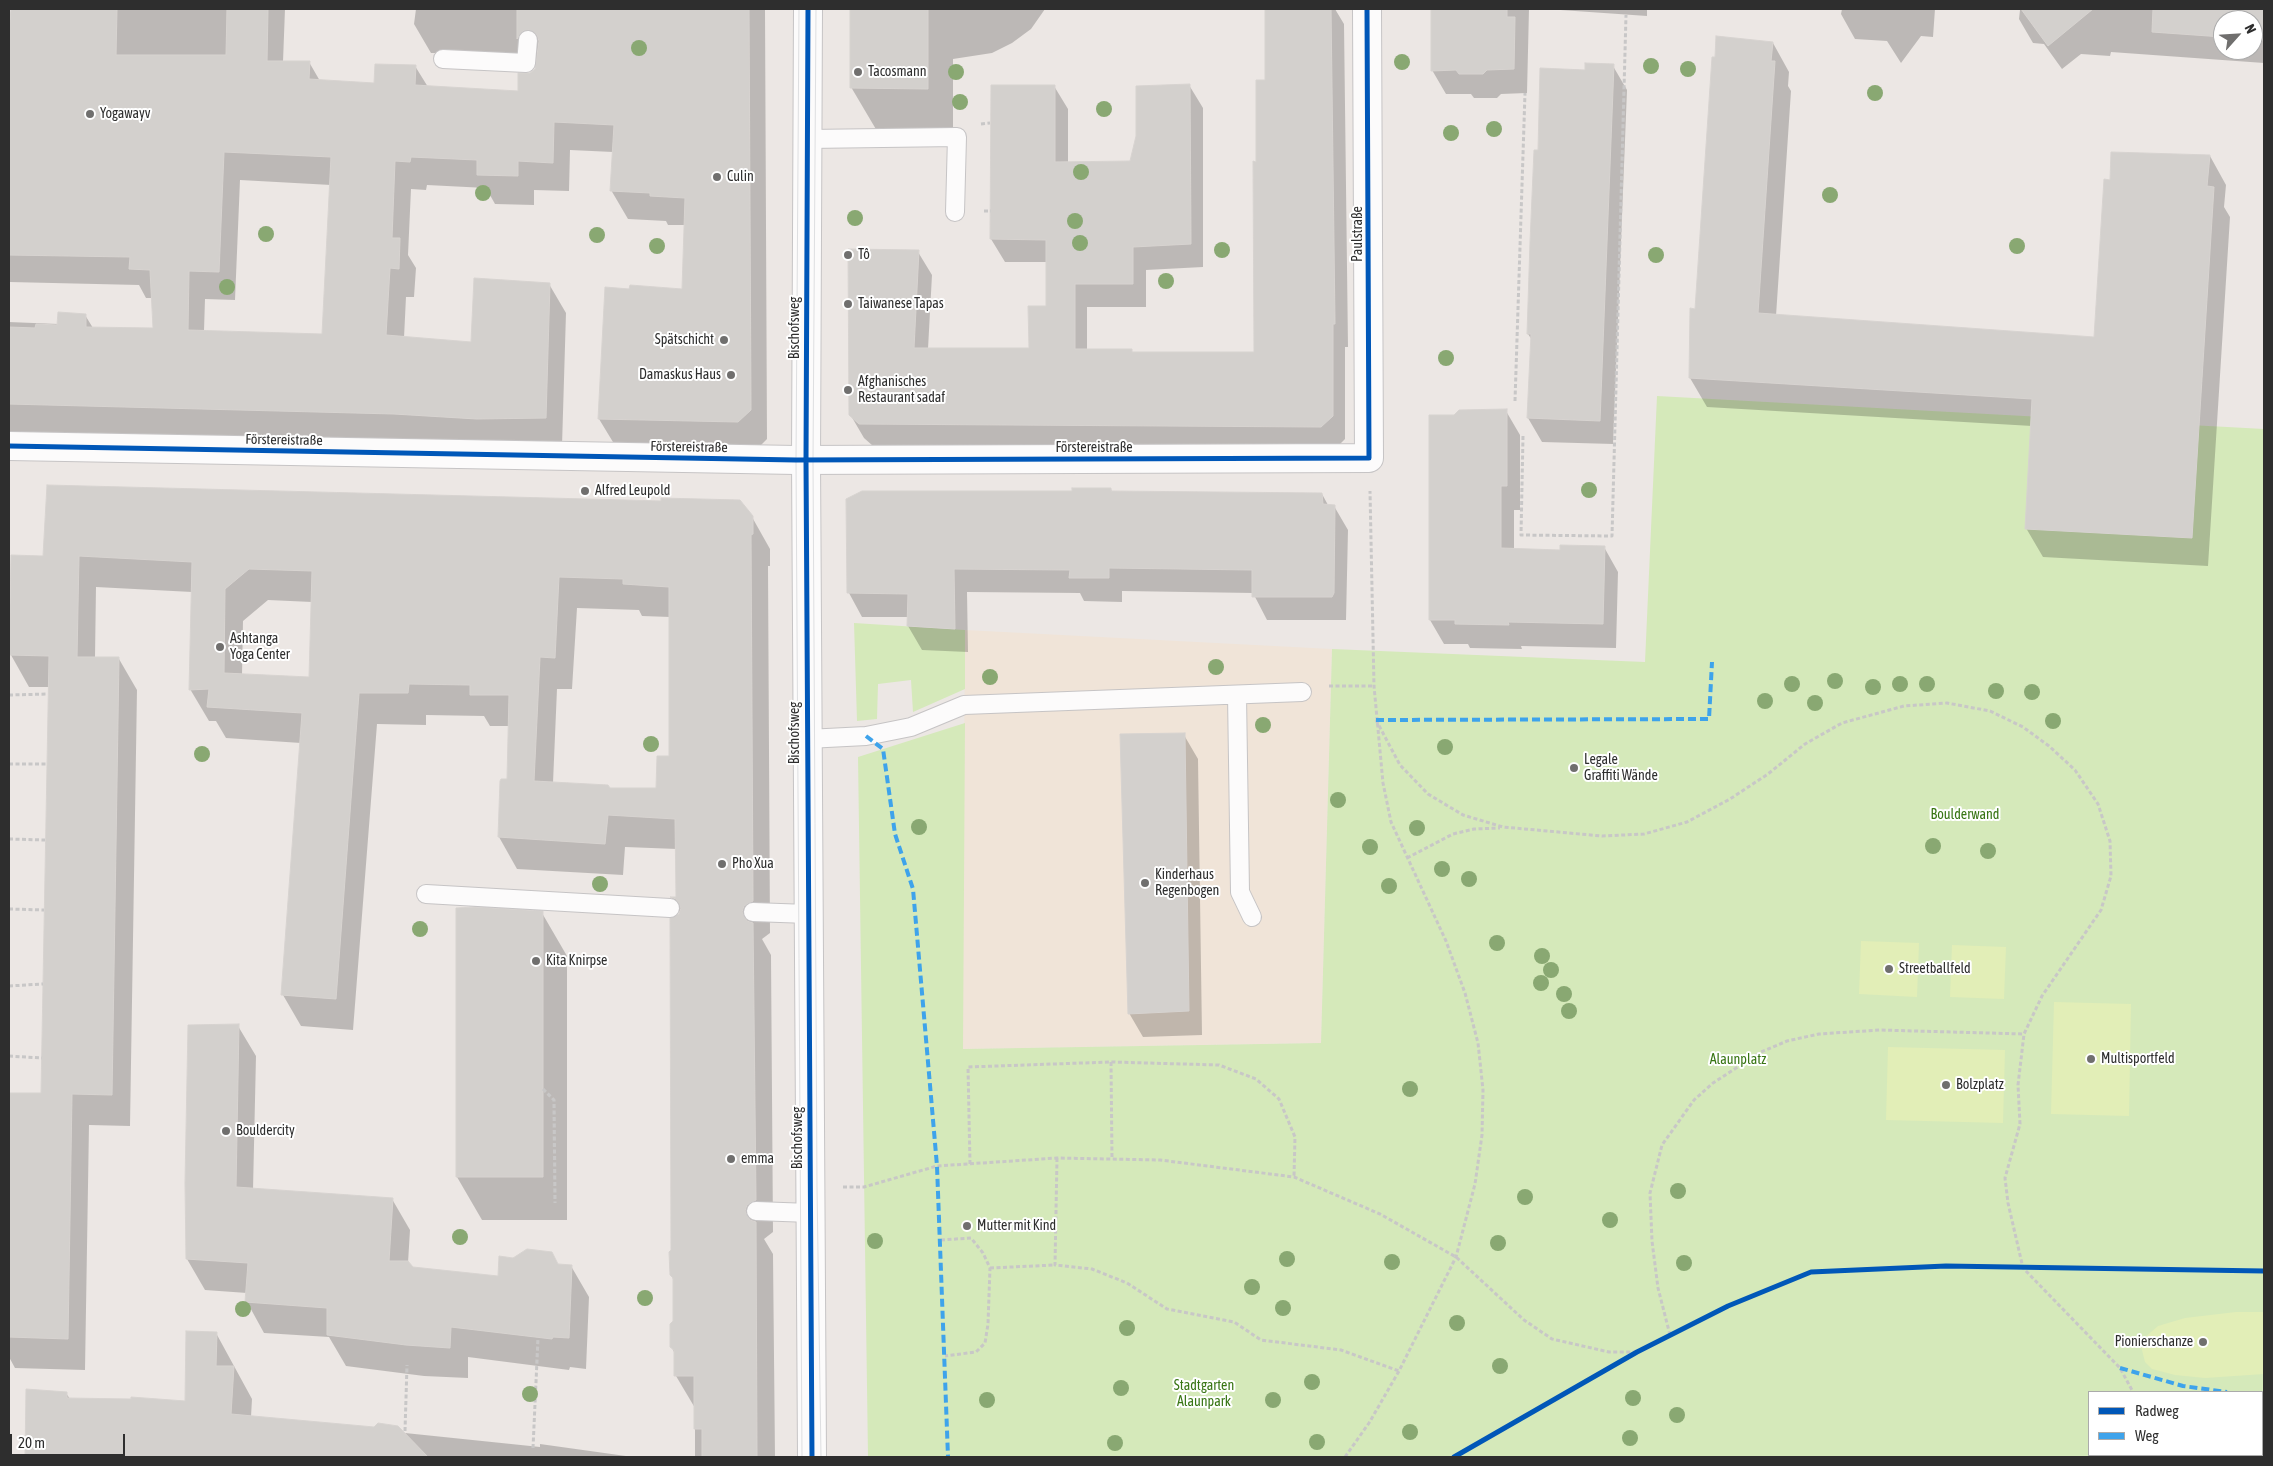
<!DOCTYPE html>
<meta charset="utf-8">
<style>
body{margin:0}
#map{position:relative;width:2273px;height:1466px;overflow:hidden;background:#ece7e4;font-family:"Asap Condensed",sans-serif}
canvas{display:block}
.frame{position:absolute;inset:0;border:10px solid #2e2e2e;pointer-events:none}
.legend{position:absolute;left:2088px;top:1391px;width:175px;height:65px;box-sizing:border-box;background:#fff;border:1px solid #ababab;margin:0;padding:6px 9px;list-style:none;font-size:15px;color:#2e2e2e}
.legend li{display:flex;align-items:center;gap:10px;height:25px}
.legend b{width:25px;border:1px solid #ababab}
.north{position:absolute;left:2213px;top:10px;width:50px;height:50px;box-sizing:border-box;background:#fff;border:1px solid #ababab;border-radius:50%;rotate:64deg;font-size:14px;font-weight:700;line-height:20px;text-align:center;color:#2e2e2e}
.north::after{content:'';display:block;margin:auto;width:18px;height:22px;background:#706f6e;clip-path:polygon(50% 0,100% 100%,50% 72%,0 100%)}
.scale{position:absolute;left:10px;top:1434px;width:115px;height:22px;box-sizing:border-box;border:2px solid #2e2e2e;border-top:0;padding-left:6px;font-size:15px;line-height:18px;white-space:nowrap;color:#2e2e2e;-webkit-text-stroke:4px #fff;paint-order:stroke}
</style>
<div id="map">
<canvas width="2273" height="1466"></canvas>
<div class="frame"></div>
<ul class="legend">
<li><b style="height:6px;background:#0057b8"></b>Radweg</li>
<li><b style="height:6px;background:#3ea3eb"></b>Weg</li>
</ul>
<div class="north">N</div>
<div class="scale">20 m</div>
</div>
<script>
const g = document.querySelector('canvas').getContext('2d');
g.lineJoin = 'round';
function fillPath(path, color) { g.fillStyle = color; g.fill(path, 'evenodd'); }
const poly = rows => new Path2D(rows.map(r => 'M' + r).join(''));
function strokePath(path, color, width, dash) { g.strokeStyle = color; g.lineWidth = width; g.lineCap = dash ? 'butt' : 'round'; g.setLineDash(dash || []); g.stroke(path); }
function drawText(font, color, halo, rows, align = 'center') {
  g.font = font + ' "Asap Condensed",sans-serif'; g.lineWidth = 4; g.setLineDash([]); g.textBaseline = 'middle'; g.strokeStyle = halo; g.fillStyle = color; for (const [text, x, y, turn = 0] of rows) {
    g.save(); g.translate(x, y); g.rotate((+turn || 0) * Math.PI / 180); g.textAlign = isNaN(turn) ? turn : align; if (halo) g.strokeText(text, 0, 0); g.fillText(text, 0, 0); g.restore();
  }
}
const education = poly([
 [965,630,1332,649,1321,1043,962,1049]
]);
const green = poly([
 [1657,396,2264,429,2264,1457,868,1457,858,757,965,723,963,1049,1321,1043,1332,649,1645,662],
 [2089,1392,2262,1392,2262,1455,2089,1455],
 [854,623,965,630,965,689,913,712,911,680,878,684,877,719,857,721]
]);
const pitch = poly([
 [1861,941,1919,943,1917,997,1859,994],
 [1952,945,2006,947,2004,999,1950,997],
 [2054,1002,2131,1004,2129,1116,2051,1114],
 [1888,1047,2005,1050,2003,1123,1886,1120],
 [2236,1312,2264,1312,2264,1374,2205,1378,2175,1375,2152,1369,2145,1362,2141,1346,2144,1338,2158,1326,2185,1318]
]);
const shadow = poly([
 [13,9,285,9,283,62,309,62,320,81,375,84,415,66,428,87,519,92,536,68,528,54,431,53,414,24,416,9,765,9,767,439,755,451,616,447,599,419,683,291,685,225,668,225,666,221,628,219,611,190,613,152,570,150,569,191,534,190,534,205,495,204,486,188,427,185,426,190,411,189,408,255,416,268,414,297,406,297,404,338,472,344,549,284,566,313,562,446,9,432,9,322,58,324,85,315,93,328,155,329,153,298,146,298,139,285,9,282,9,32,11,32],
 [240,180,331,185,323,335,204,331,205,299,235,300],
 [851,9,1045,9,1031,29,1012,43,992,53,953,59,953,132,877,131,851,87],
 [1266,9,1335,9,1344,24,1348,347,1345,347,1345,439,1334,450,873,446,864,438,850,414,918,252,932,275,928,349,1030,350,1047,307,1047,262,1005,262,991,239,992,86,1054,86,1068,109,1068,163,1130,162,1189,85,1203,108,1203,267,1146,270,1146,307,1087,307,1087,350,1131,350,1133,353,1255,353,1257,163,1266,82],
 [1432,9,1529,9,1527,93,1501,94,1497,98,1474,98,1471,94,1446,94,1432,70],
 [1546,9,1647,9,1647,16],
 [1842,9,1935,9,1933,37,1921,36,1901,63,1887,41,1855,39,1841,14],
 [2005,9,2264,9,2264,63,2111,52,2110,56,2081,54,2062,69,2044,44,2033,43,2019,19,2020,10],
 [2223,20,2253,20,2253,50,2223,50],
 [1773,43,1789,72,1788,86,1791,91,1776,316,2095,338,2111,181,2210,156,2226,185,2224,207,2230,217,2208,566,2043,557,2026,528,2032,426,1707,407,1690,378,1696,310],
 [1613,66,1627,90,1613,444,1542,442,1528,418,1532,340,1528,334,1531,242,1539,151],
 [1506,411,1520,435,1520,510,1514,510,1514,550,1561,551,1604,547,1618,572,1616,648,1521,646,1522,649,1470,648,1468,644,1444,644,1430,620,1455,416],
 [1111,489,1112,492,1322,494,1328,505,1334,506,1348,530,1346,620,1267,620,1253,593,1122,591,1122,602,1084,601,1080,593,967,592,968,652,922,650,908,626,908,617,862,617,849,593,1073,492],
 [752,517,770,549,770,566,768,566,770,933,762,939,771,955,773,1232,764,1239,773,1254,775,1457,695,1457,695,1408,676,1376,675,1354,671,1346,675,1322,674,1281,671,1275,680,912,672,898,677,898,677,849,625,847,623,875,517,869,499,837,508,780,509,726,490,726,484,716,426,715,426,725,377,724,353,1030,301,1026,283,995,301,743,226,738,216,721,209,721,190,689,192,592,96,587,95,658,119,659,137,690,130,1126,89,1125,85,1370,15,1368,9,1357,9,1094,43,1094,49,687,29,687,11,655,44,557],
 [268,600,312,602,310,678,242,675,243,621],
 [577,608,639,610,642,616,670,617,671,758,658,789,609,789,553,783,557,689,572,689],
 [1184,735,1198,759,1202,1035,1143,1037,1129,1013],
 [542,913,567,956,567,1220,482,1220,457,1177],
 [238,1026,256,1056,253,1190,392,1199,410,1230,408,1263,413,1269,499,1277,558,1265,571,1266,589,1297,586,1369,570,1367,569,1370,468,1357,468,1378,424,1376,346,1366,329,1337,264,1333,247,1302,247,1293,205,1290,187,1259],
 [216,1333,252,1399,251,1417,540,1447,540,1444,633,1457,26,1457,27,1390,66,1393,70,1399,186,1403]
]);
const building = poly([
 [11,9,117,9,116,55,226,55,227,9,268,9,267,61,310,61,309,79,374,83,375,64,416,65,415,85,518,91,518,73,530,73,535,69,539,41,537,35,529,30,523,31,517,39,517,9,749,9,751,410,738,422,598,419,605,287,629,289,630,285,682,289,685,198,650,196,650,193,610,191,614,125,554,122,553,163,518,161,518,176,477,175,477,160,411,157,410,162,395,161,392,238,400,238,399,269,390,268,386,335,471,342,474,278,550,283,546,418,477,419,394,414,9,404,9,327,35,328,36,324,57,325,58,312,86,314,86,327,153,328,150,270,129,269,130,257,9,255,9,31,11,9],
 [224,152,331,157,322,334,188,330,189,271,219,272,224,152],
 [850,9,928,9,928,89,850,88,850,9],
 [1265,9,1331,9,1335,324,1333,324,1333,416,1321,427,859,424,849,415,848,249,919,250,914,348,1029,348,1028,306,1046,306,1046,240,990,239,991,85,1055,85,1055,162,1130,161,1136,136,1136,86,1190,84,1191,244,1133,247,1133,284,1075,284,1075,349,1132,349,1132,352,1254,352,1253,161,1256,162,1256,80,1265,80,1265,9],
 [1431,9,1507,9,1507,17,1515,17,1514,69,1487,70,1483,74,1459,74,1456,70,1431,71,1431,9],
 [2021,9,2093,9,2048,46,2021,9],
 [2153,9,2264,9,2264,40,2253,40,2253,20,2223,20,2223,37,2152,32,2153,9],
 [1716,36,1773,42,1771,61,1775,61,1758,313,2094,337,2104,179,2110,180,2111,152,2210,155,2207,186,2214,187,2192,538,2025,529,2032,399,1689,378,1690,308,1695,309,1712,57,1715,57,1716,36],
 [1585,63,1614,64,1600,421,1527,418,1531,334,1527,334,1530,242,1534,150,1538,150,1540,68,1585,70,1585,63],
 [1507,409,1507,486,1501,486,1501,548,1560,550,1560,545,1605,546,1603,624,1508,622,1509,625,1455,624,1455,620,1429,620,1429,415,1454,415,1459,410,1507,409],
 [47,485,626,500,661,501,661,498,740,500,753,516,753,534,751,535,753,901,744,906,742,912,747,921,753,923,756,1200,747,1205,745,1211,750,1220,756,1222,757,1457,702,1457,702,1429,694,1429,694,1376,674,1376,674,1350,670,1347,670,1324,673,1321,673,1278,670,1275,669,1252,671,1250,670,918,679,914,681,908,676,899,670,897,676,897,675,819,608,815,605,844,498,837,500,781,501,779,507,779,509,695,470,695,470,685,409,684,408,693,359,693,336,999,281,995,302,713,207,707,209,689,189,690,192,562,79,556,77,657,119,657,112,1095,72,1094,68,1339,9,1337,9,1093,41,1093,49,656,9,655,11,555,43,556,47,485],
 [249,569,312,571,309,677,224,673,225,589,249,569],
 [559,577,623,579,623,584,669,587,669,756,657,756,656,788,610,788,608,785,534,781,540,657,555,658,559,577],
 [1072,488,1111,488,1111,491,1322,493,1323,504,1335,505,1334,593,1332,597,1252,597,1252,570,1109,568,1109,578,1069,578,1070,570,954,569,955,629,907,626,908,594,847,593,846,499,862,491,1072,491,1072,488],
 [1185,733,1189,1011,1128,1014,1120,734,1185,733],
 [475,907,543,911,543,1177,456,1177,456,908,475,907],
 [239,1024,236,1187,393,1198,389,1261,408,1261,413,1267,498,1276,499,1256,513,1258,527,1249,552,1252,558,1264,572,1265,569,1338,553,1337,552,1339,451,1327,450,1348,406,1345,327,1335,327,1308,245,1302,248,1263,186,1259,185,1183,188,1025,239,1024],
 [186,1331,217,1332,216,1366,234,1366,231,1414,374,1427,378,1423,398,1426,428,1457,25,1457,26,1389,67,1392,67,1398,131,1399,131,1397,185,1401,186,1331]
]);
const path = poly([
 [981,124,990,123],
 [984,211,991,211],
 [1515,401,1525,93],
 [1523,436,1521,535,1612,536,1626,15],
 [1329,686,1374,686],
 [9,695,48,694],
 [1376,720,1400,765,1428,794,1463,815,1503,827,1602,836,1644,834,1687,822,1730,799,1768,774,1805,744,1842,723,1904,706,1947,703,1990,711,2023,727,2049,746,2075,770,2098,804,2110,841,2111,876,2101,910,2042,996,2024,1034,2018,1085,2020,1124,2005,1178,2008,1203,2023,1268,2120,1368,2133,1392],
 [9,764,47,764],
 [9,839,45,840],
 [1407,858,1453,834,1474,829,1500,828],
 [9,909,44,910],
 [9,986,43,984],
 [9,1056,42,1058],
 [1111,1062,1112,1159],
 [543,1089,554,1100,555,1203],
 [1057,1158,1055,1265,1092,1269,1127,1283,1167,1309,1234,1322,1261,1340,1341,1350,1399,1371],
 [970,1164,968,1067,1111,1062,1219,1065,1256,1079,1279,1099,1295,1137,1294,1177],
 [843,1187,864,1187,937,1166,1057,1158,1160,1160,1294,1177,1380,1214,1456,1257,1524,1320,1552,1339,1609,1352,1637,1352],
 [941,1240,971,1238,983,1253,990,1268,988,1324,985,1343,976,1352,945,1356],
 [990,1268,1055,1265],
 [1670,1335,1658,1288,1652,1241,1650,1193,1662,1145,1694,1100,1713,1083,1761,1052,1787,1041,1819,1034,1880,1030,2024,1034],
 [405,1431,407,1365],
 [533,1448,538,1338],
 [2165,1455,2166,1457],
 [1345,1457,1369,1423,1399,1371,1456,1257,1475,1184,1482,1135,1483,1090,1478,1043,1465,993,1446,941,1391,822,1383,783,1374,686,1370,491],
 [1454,1457,1637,1352,1728,1306,1811,1272,1946,1266,2264,1271]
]);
const service = poly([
 [443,59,526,63,528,40],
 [808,139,957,137,955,212],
 [1237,695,1240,892,1252,917],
 [807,739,866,736,911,727,964,705,1302,692],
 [426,894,670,908],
 [753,912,808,914],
 [756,1211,810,1213]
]);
const minor = poly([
 [9,446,796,460,1369,458,1367,9]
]);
const tertiary = poly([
 [808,9,806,460,812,1457]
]);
const tram = poly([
 [799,9,796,460,802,1457],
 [816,9,813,460,817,1187,821,1457]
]);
const quiet = poly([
 [1376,720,1709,719,1712,662],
 [866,736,883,749,895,834,913,889,937,1166,948,1457],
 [2120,1368,2183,1386,2227,1392],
 [2262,1397,2264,1398]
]);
const cycleway = poly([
 [808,9,806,460,812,1457],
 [9,446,796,460,1369,458,1367,9],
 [1454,1457,1637,1352,1728,1306,1811,1272,1946,1266,2264,1271]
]);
const trees = [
 [639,48],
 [1402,62],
 [1651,66],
 [1688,69],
 [956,72],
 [1875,93],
 [960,102],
 [1104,109],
 [1494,129],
 [1451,133],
 [1081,172],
 [483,193],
 [1830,195],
 [855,218],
 [1075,221],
 [266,234],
 [597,235],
 [1080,243],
 [657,246],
 [2017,246],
 [1222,250],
 [1656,255],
 [1166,281],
 [227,287],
 [1446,358],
 [1589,490],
 [1216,667],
 [990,677],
 [1835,681],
 [1792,684],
 [1900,684],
 [1927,684],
 [1873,687],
 [1996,691],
 [2032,692],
 [1765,701],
 [1815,703],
 [2053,721],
 [1263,725],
 [651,744],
 [1445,747],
 [202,754],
 [1338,800],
 [919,827],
 [1417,828],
 [1933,846],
 [1370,847],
 [1988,851],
 [1442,869],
 [1469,879],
 [600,884],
 [1389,886],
 [420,929],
 [1497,943],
 [1542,956],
 [1551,970],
 [1541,983],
 [1564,994],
 [1569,1011],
 [1410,1089],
 [1678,1191],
 [1525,1197],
 [1610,1220],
 [460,1237],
 [875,1241],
 [1498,1243],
 [1287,1259],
 [1392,1262],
 [1684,1263],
 [1252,1287],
 [645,1298],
 [1283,1308],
 [243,1309],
 [1457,1323],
 [1127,1328],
 [1500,1366],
 [1312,1382],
 [1121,1388],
 [530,1394],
 [1633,1398],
 [987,1400],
 [1273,1400],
 [1677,1415],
 [1410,1432],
 [1630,1438],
 [1317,1442],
 [1115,1443]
];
const markers = [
 [858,72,5,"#706f6e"],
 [90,114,5,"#706f6e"],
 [717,177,5,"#706f6e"],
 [848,255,5,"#706f6e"],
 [848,304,5,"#706f6e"],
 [724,340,5,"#706f6e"],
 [731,375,5,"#706f6e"],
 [848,390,5,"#706f6e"],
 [585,491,5,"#706f6e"],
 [220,647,5,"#706f6e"],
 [1574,768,5,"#706f6e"],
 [722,864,5,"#706f6e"],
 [1145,883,5,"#706f6e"],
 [536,961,5,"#706f6e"],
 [1889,969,5,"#706f6e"],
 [2091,1059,5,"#706f6e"],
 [1946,1085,5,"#706f6e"],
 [226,1131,5,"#706f6e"],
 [731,1159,5,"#706f6e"],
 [967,1226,5,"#706f6e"],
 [2203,1342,5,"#706f6e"]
];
const poiNames = [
 ["Tacosmann",868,72],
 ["Yogawayv",100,114],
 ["Culin",727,177],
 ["Tô",858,255],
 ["Taiwanese Tapas",858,304],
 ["Spätschicht",714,340,"right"],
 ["Damaskus Haus",721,375,"right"],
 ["Afghanisches",858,382],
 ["Restaurant sadaf",858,398],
 ["Alfred Leupold",595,491],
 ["Ashtanga",230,639],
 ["Yoga Center",230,655],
 ["Legale",1584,760],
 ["Graffiti Wände",1584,776],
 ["Pho Xua",732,864],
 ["Kinderhaus",1155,875],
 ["Regenbogen",1155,891],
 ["Kita Knirpse",546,961],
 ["Streetballfeld",1899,969],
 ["Multisportfeld",2101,1059],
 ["Bolzplatz",1956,1085],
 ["Bouldercity",236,1131],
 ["emma",741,1159],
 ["Mutter mit Kind",977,1226],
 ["Pionierschanze",2193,1342,"right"]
];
const streetNames = [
 ["Paulstraße",1358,234,-90],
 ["Bischofsweg",795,328,-90],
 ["Förstereistraße",284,440,1],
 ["Förstereistraße",689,447,1],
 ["Förstereistraße",1094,448],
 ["Bischofsweg",795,733,-90],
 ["Bischofsweg",798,1138,-90]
];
const parkNames = [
 ["Boulderwand",1965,815],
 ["Alaunplatz",1738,1060],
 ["Stadtgarten",1204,1386],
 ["Alaunpark",1204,1402]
];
fillPath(education, '#f0e4d8');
fillPath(green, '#d5e9ba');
fillPath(pitch, '#e2eeb7');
fillPath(shadow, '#0003');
fillPath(building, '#d3d0cd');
strokePath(building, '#d7d3d0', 1);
strokePath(service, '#c6c4c5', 20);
strokePath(minor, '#c6c4c5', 30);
strokePath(tertiary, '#c6c4c5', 30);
strokePath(path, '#c8c7c7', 3, [4, 2.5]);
strokePath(service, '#fcfbfb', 18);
strokePath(minor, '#fcfbfb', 28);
strokePath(tertiary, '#fcfbfb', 28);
strokePath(tram, '#dedfe1', 1);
strokePath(quiet, '#3ea3eb', 4, [8, 4]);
strokePath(cycleway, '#0057b8', 5);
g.fillStyle = '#89a872';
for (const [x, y] of trees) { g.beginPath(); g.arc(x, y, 8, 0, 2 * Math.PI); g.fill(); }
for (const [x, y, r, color] of markers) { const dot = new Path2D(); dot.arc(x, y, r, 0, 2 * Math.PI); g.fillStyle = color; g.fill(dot); strokePath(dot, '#fff', 2); }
drawText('14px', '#2e2e2e', '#fff', poiNames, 'left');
drawText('14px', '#2e2e2e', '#fff', streetNames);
drawText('14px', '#387514', '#fff', parkNames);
</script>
